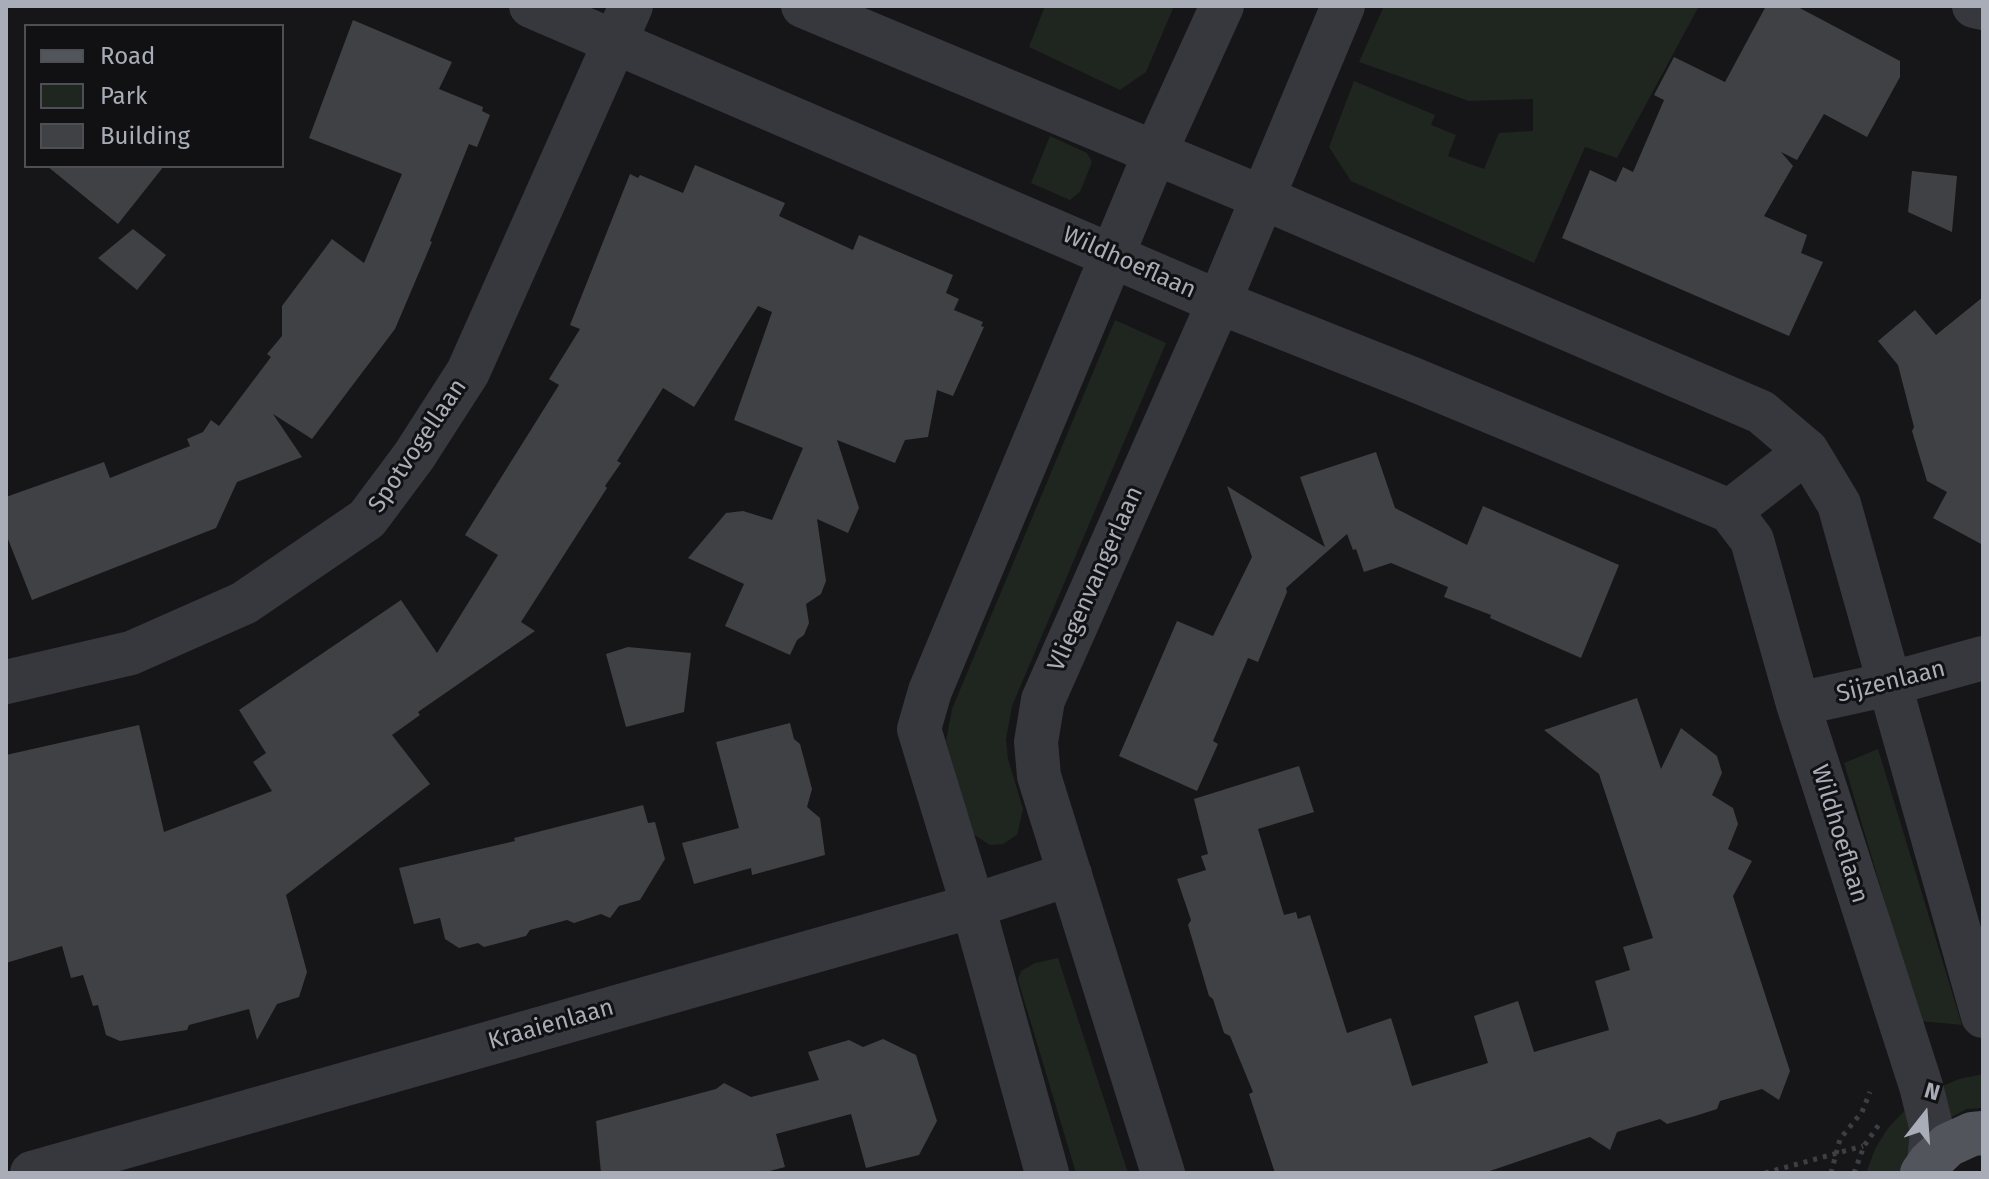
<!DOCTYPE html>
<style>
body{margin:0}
#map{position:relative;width:1989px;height:1179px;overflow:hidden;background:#161618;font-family:"Fira Sans",sans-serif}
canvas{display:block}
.frame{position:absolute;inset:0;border:8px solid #a8adb8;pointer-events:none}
.legend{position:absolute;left:24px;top:24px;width:260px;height:144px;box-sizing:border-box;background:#111113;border:2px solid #4d4f55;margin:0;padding:10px 14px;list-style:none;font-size:24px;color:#a8adb8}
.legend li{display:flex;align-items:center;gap:16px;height:40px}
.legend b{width:40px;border:2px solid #4d4f55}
.north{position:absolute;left:1885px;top:1075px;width:80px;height:80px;-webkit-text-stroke:6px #111113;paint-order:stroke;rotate:17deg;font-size:22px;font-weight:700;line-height:32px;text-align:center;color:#a8adb8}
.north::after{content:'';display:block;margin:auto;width:28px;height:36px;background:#a8adb8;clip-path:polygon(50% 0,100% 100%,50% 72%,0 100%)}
</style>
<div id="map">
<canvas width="1989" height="1179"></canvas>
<div class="frame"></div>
<ul class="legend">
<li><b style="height:10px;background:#53555c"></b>Road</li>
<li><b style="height:22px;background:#1e261f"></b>Park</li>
<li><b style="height:22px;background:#404145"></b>Building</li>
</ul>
<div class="north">N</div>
</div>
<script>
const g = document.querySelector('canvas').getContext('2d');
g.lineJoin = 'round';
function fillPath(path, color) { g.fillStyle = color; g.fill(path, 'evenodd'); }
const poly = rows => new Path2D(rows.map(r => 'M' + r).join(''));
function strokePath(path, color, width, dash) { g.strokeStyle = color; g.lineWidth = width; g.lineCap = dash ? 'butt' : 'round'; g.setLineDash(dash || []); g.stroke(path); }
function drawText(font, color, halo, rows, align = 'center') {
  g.font = font + ' "Fira Sans",sans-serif'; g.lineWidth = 6; g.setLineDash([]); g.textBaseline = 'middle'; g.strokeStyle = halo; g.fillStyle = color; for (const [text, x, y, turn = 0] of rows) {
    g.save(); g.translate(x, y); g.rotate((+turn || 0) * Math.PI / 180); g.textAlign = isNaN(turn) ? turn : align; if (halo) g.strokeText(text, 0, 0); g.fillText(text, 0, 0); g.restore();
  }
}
const green = poly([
 [1045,6,1174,6,1146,72,1120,90,1029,47],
 [1384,6,1699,6,1617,158,1585,147,1534,263,1351,181,1329,147,1354,81,1435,115,1431,125,1456,135,1448,156,1484,169,1499,133,1533,131,1533,99,1469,101,1359,62],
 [1050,136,1087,153,1092,162,1080,192,1070,200,1031,183],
 [1115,320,1166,343,1012,706,1006,739,1008,759,1023,809,1017,835,1003,844,990,845,973,834,946,741,952,709],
 [1878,749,1962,1025,1920,1021,1844,763],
 [1058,958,1128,1173,1076,1173,1018,980,1021,971,1035,963],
 [1983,1074,1983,1108,1967,1109,1950,1118,1938,1088,1959,1079],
 [1910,1105,1915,1143,1902,1173,1866,1173,1875,1149,1888,1128]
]);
const building = poly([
 [1766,6,1796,6,1900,61,1900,77,1867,137,1824,114,1797,160,1781,152,1793,166,1764,216,1807,235,1801,253,1823,262,1789,336,1562,238,1590,170,1616,182,1623,167,1633,172,1664,100,1654,95,1674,57,1725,82],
 [353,20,452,62,439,89,483,107,482,111,490,115,477,147,469,144,430,241,432,242,395,329,312,439,273,414,302,457,237,482,216,528,32,600,6,534,6,497,104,462,110,478,190,446,187,439,203,432,211,420,219,426,271,357,267,354,282,336,282,306,332,239,364,263,402,174,309,138],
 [695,165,785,203,779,216,853,250,859,235,953,275,946,293,959,299,954,310,983,322,981,326,984,327,953,396,937,390,928,437,905,440,895,463,837,440,859,508,848,533,817,519,826,581,821,594,806,604,809,623,804,635,797,640,790,655,725,626,744,584,688,558,726,513,743,511,772,520,803,448,734,420,772,312,758,306,694,407,663,388,617,461,621,463,605,486,607,488,521,622,535,631,418,712,420,715,392,735,430,784,286,895,307,972,299,997,277,1004,257,1040,249,1009,189,1025,187,1030,120,1041,106,1035,98,1005,93,1006,83,975,71,978,62,946,6,963,6,755,139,725,164,832,272,791,253,762,266,753,239,710,401,600,437,653,498,555,465,535,559,385,549,379,580,329,570,325,630,174,638,178,640,175,683,193],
 [47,166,164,166,118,224],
 [1912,171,1957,176,1952,232,1908,212],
 [133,229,166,255,137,290,98,258],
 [1983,297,1983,545,1933,518,1947,492,1927,481,1912,431,1914,427,1898,365,1878,341,1915,310,1936,335],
 [1376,452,1395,508,1467,545,1483,506,1619,565,1581,658,1490,618,1491,615,1444,597,1448,587,1391,563,1364,572,1356,549,1353,550,1347,534,1286,588,1287,592,1258,662,1248,658,1213,741,1218,744,1197,791,1119,756,1177,621,1213,636,1252,557,1227,486,1325,547,1300,477],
 [628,647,691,653,684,712,626,727,606,654],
 [1637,698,1661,769,1681,728,1717,756,1722,773,1712,795,1733,808,1738,824,1728,849,1752,861,1733,896,1790,1071,1779,1100,1762,1089,1720,1101,1717,1109,1695,1116,1667,1124,1660,1119,1617,1132,1610,1150,1590,1137,1484,1173,1275,1173,1249,1094,1253,1092,1230,1036,1224,1033,1213,999,1209,996,1188,925,1191,920,1177,879,1206,870,1201,856,1208,854,1194,799,1299,766,1314,812,1258,829,1284,915,1296,912,1298,919,1310,915,1347,1033,1391,1018,1412,1086,1488,1063,1474,1016,1518,1001,1534,1052,1609,1030,1595,981,1630,970,1623,947,1653,938,1599,774,1544,730],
 [790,723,794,739,800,744,812,789,807,807,820,818,825,855,752,875,751,868,694,884,682,843,739,828,716,742],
 [643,805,648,823,655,822,665,859,640,900,619,906,610,918,601,914,574,923,567,920,530,930,526,936,484,947,478,943,459,948,445,939,440,918,414,924,399,868,515,841,514,838],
 [883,1039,916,1055,927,1090,937,1121,919,1155,866,1168,851,1114,776,1134,785,1167,762,1173,601,1173,596,1121,716,1089,724,1083,751,1097,819,1080,808,1052,849,1040,863,1047]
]);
const path = poly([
 [1765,1173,1863,1146],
 [1831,1173,1840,1139,1862,1112,1870,1092],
 [1854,1173,1864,1146,1880,1123]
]);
const minor = poly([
 [531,6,1219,302,1410,378,1730,511,1752,540,1798,704,1921,1086,1932,1130,1929,1163],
 [803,6,1261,197,1761,412,1807,451,1839,504,1983,1016],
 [1974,6,1983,8],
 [1730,511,1807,451],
 [6,682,131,653,244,603,367,519,414,456,468,372,631,6],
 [1798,704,1889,684,1983,658],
 [32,1173,973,906,1070,874],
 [1047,1173,973,906,919,729,930,691,1155,153,1222,6],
 [1163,1173,1039,776,1036,742,1043,700,1219,302,1343,6]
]);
const major = poly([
 [1922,1173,1929,1163,1948,1145,1972,1134,1983,1133]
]);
const streetNames = [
 ["Wildhoeflaan",1129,263,24],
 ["Spotvogellaan",418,446,-56],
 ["Vliegenvangerlaan",1096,579,-66],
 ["Sijzenlaan",1891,682,-14],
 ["Wildhoeflaan",1839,834,73],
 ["Kraaienlaan",551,1025,-16]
];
fillPath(green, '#1e261f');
fillPath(building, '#404145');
strokePath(path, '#3d3f44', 5, [4, 6]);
strokePath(minor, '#37383d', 44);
strokePath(major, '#53555c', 44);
drawText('24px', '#a8adb8', '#111113', streetNames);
</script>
